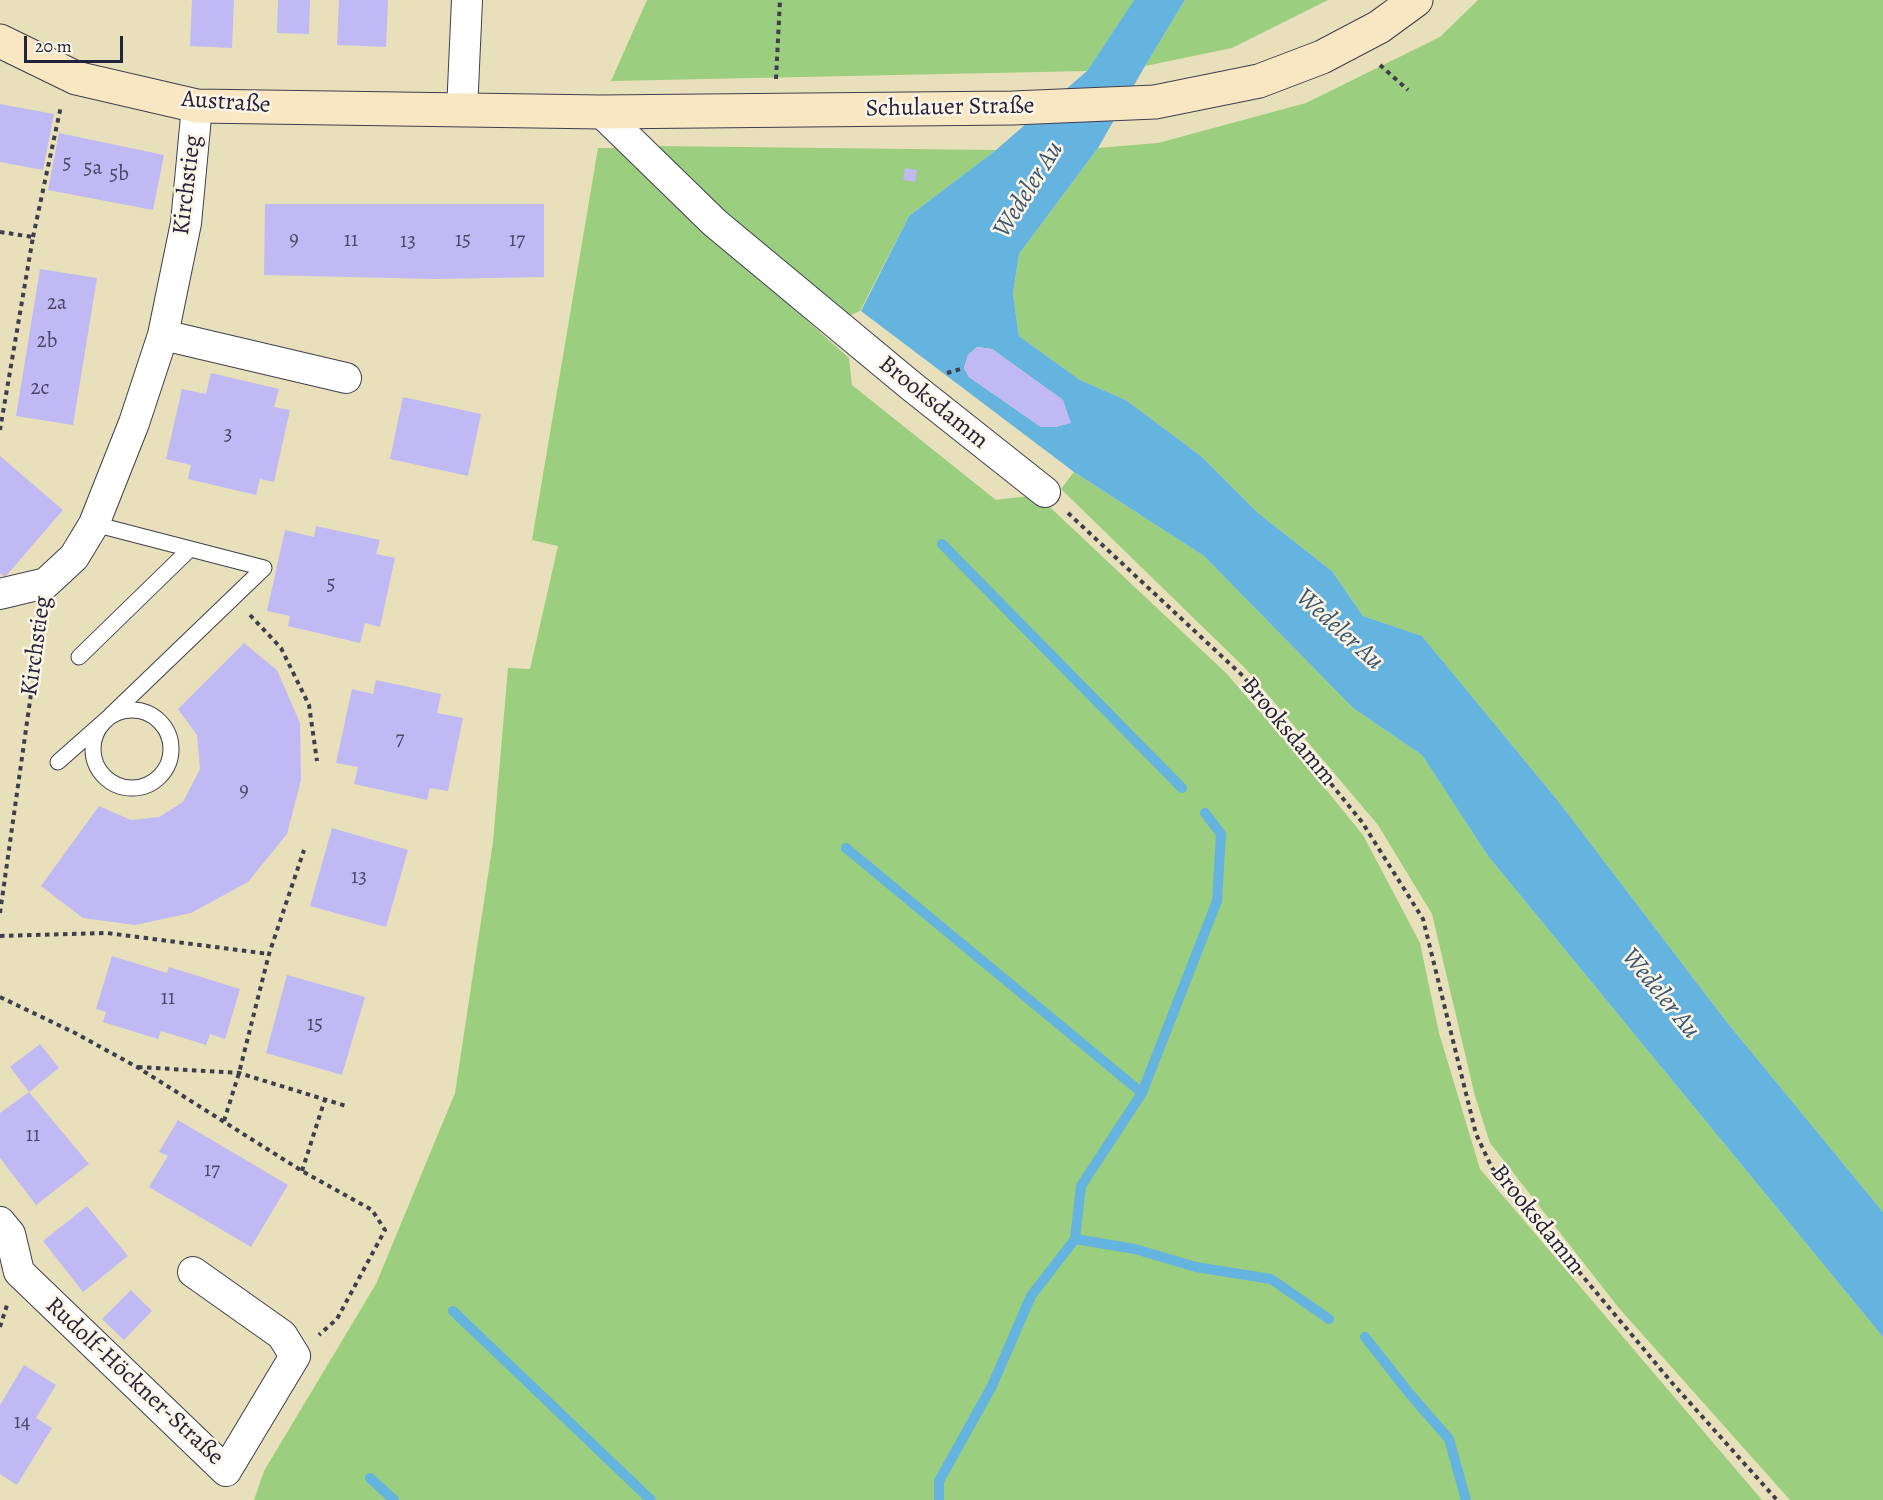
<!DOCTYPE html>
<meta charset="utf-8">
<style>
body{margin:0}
#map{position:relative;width:1883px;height:1500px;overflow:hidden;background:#e8e0bb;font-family:Alegreya,serif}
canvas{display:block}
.scale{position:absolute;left:24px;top:36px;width:99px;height:27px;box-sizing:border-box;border:3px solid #22223b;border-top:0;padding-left:8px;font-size:18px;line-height:21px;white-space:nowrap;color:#22223b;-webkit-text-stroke:4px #fcf5e5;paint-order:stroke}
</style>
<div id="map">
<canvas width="1883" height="1500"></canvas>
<div class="scale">20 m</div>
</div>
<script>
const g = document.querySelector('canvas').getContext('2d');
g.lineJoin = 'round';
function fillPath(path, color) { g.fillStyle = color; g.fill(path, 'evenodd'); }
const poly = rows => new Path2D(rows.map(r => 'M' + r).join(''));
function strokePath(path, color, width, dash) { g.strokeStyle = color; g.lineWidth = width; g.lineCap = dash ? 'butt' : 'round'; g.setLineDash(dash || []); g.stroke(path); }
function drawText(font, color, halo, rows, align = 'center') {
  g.font = font + ' Alegreya,serif'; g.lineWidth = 5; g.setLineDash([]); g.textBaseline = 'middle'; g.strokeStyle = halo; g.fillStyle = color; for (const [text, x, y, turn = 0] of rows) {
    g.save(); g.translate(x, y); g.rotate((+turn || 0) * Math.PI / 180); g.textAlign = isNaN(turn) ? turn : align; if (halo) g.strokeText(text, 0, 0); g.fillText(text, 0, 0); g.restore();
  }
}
const green = poly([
 [647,0,1134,0,1087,71,611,81],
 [1185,0,1328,0,1232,48,1145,66],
 [1478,0,1883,0,1883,1212,1726,1021,1559,802,1422,636,1363,616,1332,571,1258,513,1201,456,1126,400,1080,380,1019,336,1013,294,1019,254,1098,148,1158,143,1306,103,1440,37],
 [653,146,996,150,909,216,860,311,844,318,735,224],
 [598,148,626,148,720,243,849,358,852,385,996,500,1037,495,1226,673,1302,760,1363,835,1420,943,1439,1033,1480,1169,1762,1500,254,1500,264,1471,376,1284,455,1093,493,842,508,668,530,669,558,546,532,540],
 [1074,472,1204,556,1353,708,1422,755,1488,856,1883,1337,1883,1500,1790,1500,1618,1307,1490,1143,1475,1096,1432,914,1378,825,1246,669,1061,489]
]);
const water = poly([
 [1134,0,1185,0,1145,66,1098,148,1019,254,1013,294,1019,336,1080,380,1126,400,1201,456,1258,513,1332,571,1363,616,1422,636,1559,802,1726,1021,1883,1212,1883,1337,1488,856,1422,755,1353,708,1204,556,1074,472,861,311,909,216,996,150,1087,71],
 [977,347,992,349,1063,400,1070,423,1055,427,1041,427,969,377,964,368,968,355]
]);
const stream = poly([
 [942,544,1182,788],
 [846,848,1142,1093],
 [1075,1239,1135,1249,1196,1267,1271,1279,1329,1319],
 [453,1311,651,1500],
 [1365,1337,1409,1393,1449,1439,1466,1500],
 [370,1478,394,1500],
 [939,1500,939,1481,992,1386,1031,1296,1075,1239,1081,1186,1142,1093,1217,901,1221,834,1205,813]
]);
const building = poly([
 [192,0,234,0,232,48,190,46],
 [278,0,310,0,309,34,277,33],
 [339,0,388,0,386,47,337,45],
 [0,104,54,114,43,170,0,162],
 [59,133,164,155,153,210,48,190],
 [905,168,917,170,915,182,903,180],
 [265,204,544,204,544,277,436,279,264,275],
 [40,269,97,278,73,425,16,416],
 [977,347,992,349,1063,400,1071,423,1055,427,1041,427,969,377,964,368,968,355],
 [211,373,279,389,274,407,290,410,274,482,260,479,256,495,188,479,191,465,166,459,182,389,206,394],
 [403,397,481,414,468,476,390,459],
 [0,456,63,510,5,577,0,573],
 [316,526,380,540,376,554,395,558,380,627,365,623,360,643,288,626,290,616,267,611,285,530,314,537],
 [244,643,277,670,300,723,301,780,287,834,248,882,191,913,135,925,83,918,41,886,99,806,131,820,159,817,183,802,200,769,197,735,178,709],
 [376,680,441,694,437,713,463,718,448,791,430,788,427,800,354,784,358,767,336,763,352,689,373,694],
 [332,828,408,850,386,927,310,906],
 [112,956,167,973,169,967,240,989,225,1039,210,1034,206,1045,161,1031,158,1039,103,1022,106,1012,96,1009],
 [287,975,365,997,342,1075,266,1053],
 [40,1044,59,1068,29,1092,10,1067],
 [29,1092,89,1164,36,1205,0,1158,0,1113],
 [178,1120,288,1185,251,1247,149,1187,168,1156,159,1152],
 [87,1206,128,1256,83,1292,43,1241],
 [131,1290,152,1311,124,1340,102,1319],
 [24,1365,56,1385,36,1418,52,1428,17,1485,0,1474,0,1405]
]);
const path = poly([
 [1380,65,1408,90],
 [776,79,780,0],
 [0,232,33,237,0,430],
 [33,237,61,106],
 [947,373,964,368],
 [1068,513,1244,677,1362,822,1423,919,1476,1134,1492,1168,1673,1384,1777,1500],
 [250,615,281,648,309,705,317,761],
 [0,913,42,616],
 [0,936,107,933,269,954],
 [0,997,75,1033,137,1067,302,1171,372,1210,385,1230,337,1319,319,1335],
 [138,1067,239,1073,346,1106],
 [224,1121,239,1073,269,954,304,850],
 [302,1171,325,1099],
 [0,1327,7,1305]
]);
const lane = poly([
 [79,657,190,549],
 '93 749a39 39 0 1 1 78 0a39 39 0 1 1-78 0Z',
 [58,762,110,716,264,568,94,524]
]);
const street = poly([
 [462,111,467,0],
 [601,112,715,223,910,385,1045,492],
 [163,335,346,378],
 [0,594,46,583,74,557,94,524,134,423,163,335,186,223,197,106],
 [0,1222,10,1234,19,1272,226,1471,295,1356,282,1335,193,1272]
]);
const secondary = poly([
 [0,41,76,78,197,106,601,112,1013,108,1155,102,1259,81,1322,57,1379,27,1416,0]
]);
const numberNames = [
 ["5",67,164],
 ["5a",93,169],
 ["5b",119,175],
 ["9",294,240],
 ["11",351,241],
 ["15",463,241],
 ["17",517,241],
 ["13",408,242],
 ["2a",57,304],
 ["2b",47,342],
 ["2c",40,389],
 ["3",228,435],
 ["5",331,585],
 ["7",400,740],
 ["9",244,791],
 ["13",359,878],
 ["11",168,999],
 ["15",315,1025],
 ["11",33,1136],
 ["17",212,1171],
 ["14",22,1423]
];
const streetNames = [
 ["Austraße",226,103,4],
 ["Schulauer Straße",950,108,-1],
 ["Kirchstieg",188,185,-83],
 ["Brooksdamm",933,403,39],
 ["Kirchstieg",37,646,-82],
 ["Brooksdamm",1288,732,50],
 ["Brooksdamm",1537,1220,51],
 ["Rudolf-Höckner-Straße",134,1382,43]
];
const waterNames = [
 ["Wedeler Au",1029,190,-58],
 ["Wedeler Au",1339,630,42],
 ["Wedeler Au",1660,994,51]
];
fillPath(green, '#9bce7e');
fillPath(water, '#65b3df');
strokePath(stream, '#65b3df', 10);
fillPath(building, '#c0b9f3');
strokePath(lane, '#403e4e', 17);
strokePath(street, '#403e4e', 32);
strokePath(secondary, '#403e4e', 35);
strokePath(path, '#403e4e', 4, [4.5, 4.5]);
strokePath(lane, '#fff', 15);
strokePath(street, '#fff', 30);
strokePath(secondary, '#f9e7c3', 33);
drawText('21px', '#4a4869', null, numberNames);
drawText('24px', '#22223b', '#fcf5e5', streetNames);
drawText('italic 26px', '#395574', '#fcf5e5', waterNames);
</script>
